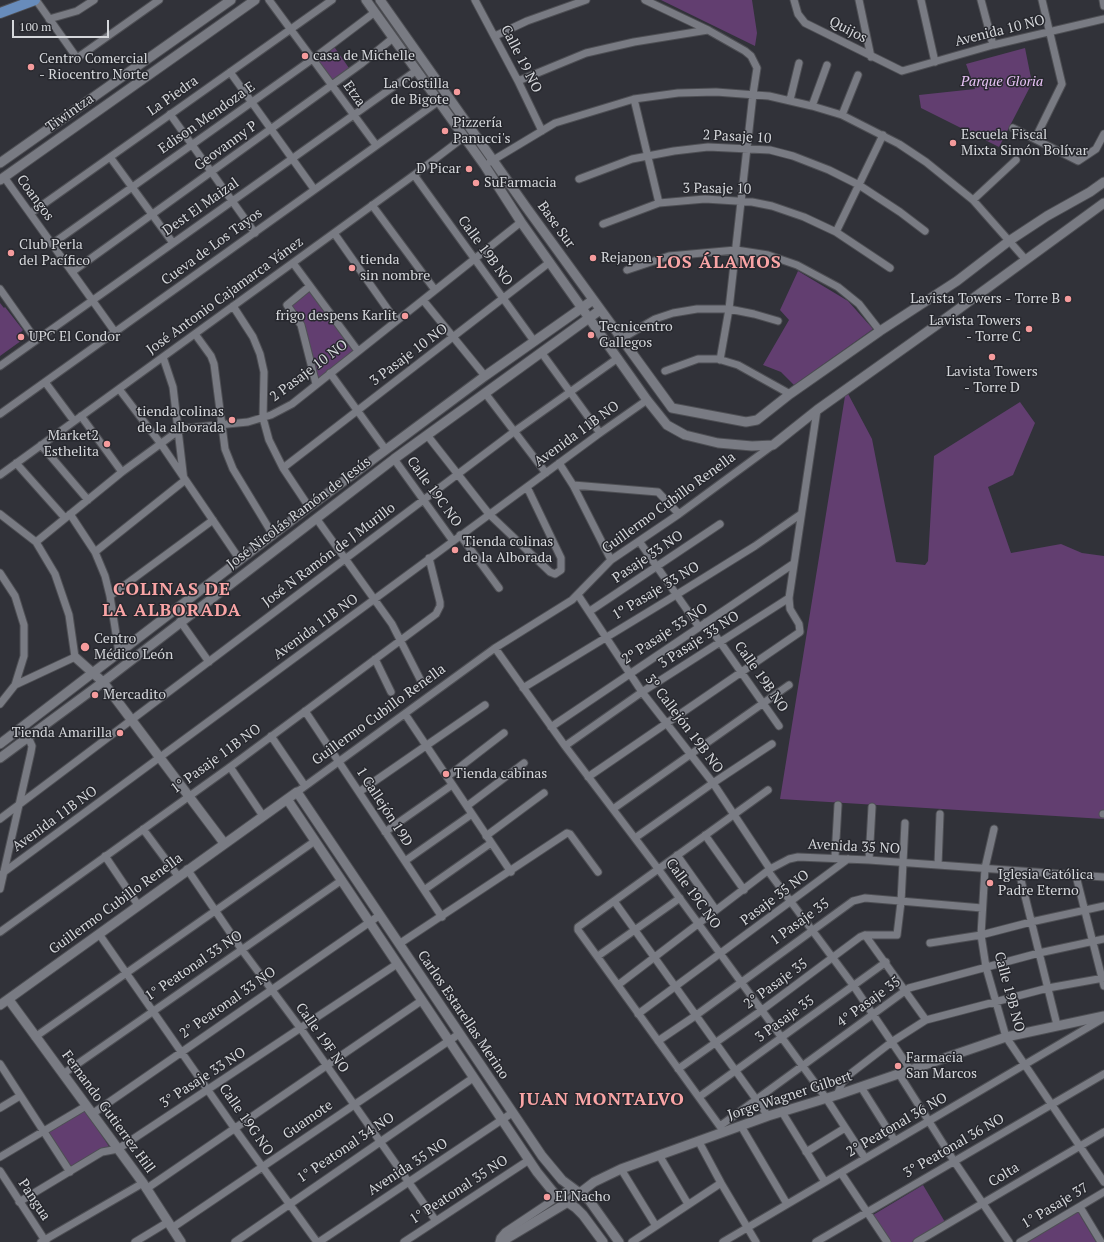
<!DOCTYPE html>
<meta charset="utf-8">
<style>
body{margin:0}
#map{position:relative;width:1104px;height:1242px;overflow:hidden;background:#313239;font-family:"PT Serif",serif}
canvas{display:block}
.scale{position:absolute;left:12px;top:20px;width:97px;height:18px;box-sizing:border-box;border:2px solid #d5d7db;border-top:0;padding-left:5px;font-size:12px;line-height:14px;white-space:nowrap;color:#d5d7db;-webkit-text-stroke:3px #27282e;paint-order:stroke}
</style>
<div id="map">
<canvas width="1104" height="1242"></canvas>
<div class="scale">100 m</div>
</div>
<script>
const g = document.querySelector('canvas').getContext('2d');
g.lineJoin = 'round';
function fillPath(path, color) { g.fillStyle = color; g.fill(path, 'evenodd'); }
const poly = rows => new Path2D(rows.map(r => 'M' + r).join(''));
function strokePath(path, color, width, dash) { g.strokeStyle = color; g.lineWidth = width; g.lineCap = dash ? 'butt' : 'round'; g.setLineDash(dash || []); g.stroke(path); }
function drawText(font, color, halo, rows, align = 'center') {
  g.font = font + ' "PT Serif",serif'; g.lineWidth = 3; g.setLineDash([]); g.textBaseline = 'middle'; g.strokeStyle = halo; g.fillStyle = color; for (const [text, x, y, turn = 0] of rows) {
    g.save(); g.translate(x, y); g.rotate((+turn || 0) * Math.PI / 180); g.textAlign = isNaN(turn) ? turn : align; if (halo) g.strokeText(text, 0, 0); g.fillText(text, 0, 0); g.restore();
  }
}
const green = poly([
 [661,0,752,0,757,33,755,46],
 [333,45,351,71,333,83,314,58],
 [1025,48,1032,83,999,147,921,108,919,95,975,89,966,64],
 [798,271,848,301,873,329,794,385,781,372,763,365,789,320,780,310],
 [310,289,355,351,318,381,303,326,289,305],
 [0,303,4,308,5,307,23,330,21,332,25,338,0,356],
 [846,390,872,439,896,562,925,565,928,561,934,456,1020,402,1035,423,1013,475,988,487,1011,553,1061,544,1082,553,1104,556,1104,819,780,799],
 [85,1110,110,1148,71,1170,48,1133],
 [923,1185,945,1222,912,1242,890,1242,873,1215],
 [1077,1210,1096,1242,1023,1242]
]);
const minor = poly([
 [36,0,77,58,159,0],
 [269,0,376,145],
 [475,0,518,81,542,131],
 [645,0,708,30,745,51,751,56,757,68,753,94,729,309,720,360],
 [794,0,798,14,805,23,902,71,993,45,1104,19],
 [859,0,871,57],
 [921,0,935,62],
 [981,0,993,45],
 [1103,0,1104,6],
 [49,19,77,11,94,0],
 [495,36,527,21,586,0],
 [230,72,314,189],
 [518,81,586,53,634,42,708,30],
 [634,99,659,203],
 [790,100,799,63],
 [812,106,827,65],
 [170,114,255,233],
 [842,115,858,75],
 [1013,128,1078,161,1096,149,1104,134],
 [1035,139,1062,84,1042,0],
 [110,157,173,243],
 [490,162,555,123,634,99,678,93,716,92,769,96,812,106,842,115,899,144,926,162,973,200,1026,260],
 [414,175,534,341],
 [4,177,115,332],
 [579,179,632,159,674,151,708,147,770,150,793,156,829,170,859,185,900,212,925,231],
 [973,200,1016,160],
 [372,205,435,290],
 [31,213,332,0],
 [603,224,659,203,705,199,752,202,772,206,804,217,836,232,890,268],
 [836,232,883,135],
 [334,233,396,321],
 [52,244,314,58,375,12],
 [293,263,358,351],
 [627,270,669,256,736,250,768,255,797,265,838,287,859,304,880,331],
 [72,272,361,64,393,38],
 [310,286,287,305,301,325,316,384],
 [0,289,36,340],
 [423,300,485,376],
 [233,306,253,337,260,354,264,372,263,418,269,440,283,468,309,507],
 [195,334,211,356,214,364,225,449,233,469,273,535],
 [621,339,655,319,673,313,697,309,729,309,754,314,778,321],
 [541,352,600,433],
 [0,366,417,70],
 [665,371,698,359,718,359,738,365,790,394],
 [330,373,386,450],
 [45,382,74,421],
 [119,389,161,444,240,560],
 [485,393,546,473],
 [0,414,439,101],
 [81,416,122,472],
 [427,435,489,514,550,572,555,574,561,570,561,558,527,487],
 [41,445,88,500],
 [394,459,453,541],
 [16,463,65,518],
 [559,463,573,485,611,560],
 [283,468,550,262],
 [0,475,414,175,464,137],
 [573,485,658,492,679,514],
 [0,514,36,542,55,574,69,615,75,657,15,685],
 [70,514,95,552,105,576,110,596,119,653],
 [316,518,392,624,421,681],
 [460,535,499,588],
 [639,541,699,627],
 [36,542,122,472,178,431,187,428,248,422,271,415,292,404,521,222],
 [95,552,184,481,173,387,163,357],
 [0,573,15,596,24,625,24,656,15,685,0,704],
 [578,595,642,692,713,783,770,869],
 [110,596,213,520],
 [590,611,720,524],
 [180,621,209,662],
 [706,622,779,726],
 [495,648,565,746,659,870,826,1098,865,1158],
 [375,659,391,692],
 [523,688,676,595,755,546,801,514],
 [305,711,442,917],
 [405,714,511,872],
 [551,727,793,564],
 [271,736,305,786],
 [565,746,642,692,789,598],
 [230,767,263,816],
 [447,777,504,733],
 [588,777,800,632,799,624,790,609,789,598,817,410],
 [297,792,495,648,572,600,611,560,679,514,773,445],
 [359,792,485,705],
 [467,806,524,763],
 [613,809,789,685],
 [1103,814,1104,814],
 [0,819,515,431,618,358],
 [143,829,178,876],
 [994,829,985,868,981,935,986,967,1006,1037,1104,1182],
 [385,832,452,785],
 [705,835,744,890],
 [486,836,544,793],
 [635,838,713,783,772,744],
 [677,855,716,910],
 [105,856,138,905],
 [835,857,838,805],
 [869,860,872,807],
 [405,861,472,814],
 [938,865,940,814],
 [187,869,242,950,301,1029,436,1221],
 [768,871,853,985,910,1069],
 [1019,872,1057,1025],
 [0,875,600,433,647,400],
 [1076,876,1104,986],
 [0,889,31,752,32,746,28,737],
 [424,890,491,843],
 [614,901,768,1116],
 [0,932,230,767,436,614,440,606,440,602,429,558],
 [99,934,235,1129,317,1242],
 [865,935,926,1020],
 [930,943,981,935,1031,922,1104,906],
 [399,944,567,833,570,834,598,872],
 [598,956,680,898],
 [618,985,770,869,789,859,798,857,869,860,1104,877],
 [638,1014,848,859],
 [35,1037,315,841],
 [658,1041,695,1016,853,901,865,898,982,908],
 [0,1064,70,1172],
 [678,1069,762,1010,860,937,865,935,897,935,901,902,905,823],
 [63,1074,342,880],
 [899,1074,954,1161,1009,1242],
 [861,1087,895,1141],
 [837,1095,842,1083,850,1074,893,1041,926,1020,1048,988,1104,978],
 [699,1097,886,962],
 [0,1108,20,1096],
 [782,1112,825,1182],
 [92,1114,380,915],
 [720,1126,909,988,1039,953,1104,939],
 [741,1126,787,1204],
 [724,1132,578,930,578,927,768,790],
 [699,1142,721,1183,756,1242],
 [806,1152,845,1128],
 [659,1155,688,1204],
 [0,1157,86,1106],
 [621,1169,656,1226],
 [0,1171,46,1242],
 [841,1173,887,1242],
 [146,1189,421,1001],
 [19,1202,102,1152,118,1149,397,964],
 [1080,1207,1101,1242],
 [172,1228,459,1034],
 [41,1242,143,1183],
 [135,1242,168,1222],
 [235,1242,473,1078],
 [319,1242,512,1113],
 [404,1242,529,1160],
 [499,1242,500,1238,505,1232,571,1188],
 [632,1242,721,1183],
 [723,1242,1104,1018],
 [816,1242,1104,1074],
 [917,1242,1104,1132],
 [1020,1242,1104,1192]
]);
const tertiary = poly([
 [366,0,485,166,521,222,647,400,667,425,685,435,718,443,752,446,773,445,817,410,938,324,1104,203],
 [380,0,526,207,672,408,746,422,757,420,790,394,880,331,957,281,1009,241,1047,216,1090,192,1104,182],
 [0,163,231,0],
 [0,180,255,0],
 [75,657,103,682,224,843],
 [0,744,309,507,485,376,593,300],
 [0,758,103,682,394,459,600,310],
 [287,799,537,1172,554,1193,576,1208,583,1215,603,1242],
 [9,1000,143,1183,181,1242],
 [0,1005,297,792,542,1156,562,1180,589,1200,619,1242],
 [501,1242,568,1202,594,1182,621,1169,768,1116,837,1095,1006,1037,1104,1016]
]);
const primary = poly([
 [0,13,35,0]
]);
const markers = [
 [305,56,4,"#f59b9c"],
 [31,67,4,"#f59b9c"],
 [457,92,4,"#f59b9c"],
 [445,131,4,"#f59b9c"],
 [953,143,4,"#f59b9c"],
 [469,169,4,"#f59b9c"],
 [476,183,4,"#f59b9c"],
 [11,253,4,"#f59b9c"],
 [593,258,4,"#f59b9c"],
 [352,268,4,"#f59b9c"],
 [1068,299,4,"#f59b9c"],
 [405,316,4,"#f59b9c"],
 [1029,329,4,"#f59b9c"],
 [591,335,4,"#f59b9c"],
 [21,337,4,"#f59b9c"],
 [992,357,4,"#f59b9c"],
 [232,420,4,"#f59b9c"],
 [107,444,4,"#f59b9c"],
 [455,550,4,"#f59b9c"],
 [85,647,5,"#f59b9c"],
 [95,695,4,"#f59b9c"],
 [120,733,4,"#f59b9c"],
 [446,774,4,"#f59b9c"],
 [990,883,4,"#f59b9c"],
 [898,1066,4,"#f59b9c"],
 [547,1197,4,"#f59b9c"]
];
const streetNames = [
 ["Quijos",848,30,27],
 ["Avenida 10 NO",1000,31,-14],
 ["Calle 19 NO",521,59,63],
 ["Etza",354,94,54],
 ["La Piedra",173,96,-35],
 ["Tiwintza",70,113,-35],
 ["Edison Mendoza E",207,118,-35],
 ["2 Pasaje 10",737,137,3],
 ["Geovanny P",226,146,-36],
 ["3 Pasaje 10",717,189,1],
 ["Coangos",35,198,54],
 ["Dest El Maizal",201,207,-35],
 ["Base Sur",556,225,54],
 ["Cueva de Los Tayos",212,247,-36],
 ["Calle 19B NO",485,251,54],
 ["José Antonio Cajamarca Yánez",225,296,-36],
 ["3 Pasaje 10 NO",409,355,-37],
 ["2 Pasaje 10 NO",309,371,-37],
 ["Avenida 11B NO",577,434,-36],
 ["Calle 19C NO",434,492,54],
 ["Guillermo Cubillo Renella",669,503,-36],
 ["José Nicolás Ramón de Jesús",299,513,-37],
 ["José N Ramón de J Murillo",329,555,-37],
 ["Pasaje 33 NO",648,557,-34],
 ["1º Pasaje 33 NO",656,591,-31],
 ["Avenida 11B NO",316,627,-36],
 ["2º Pasaje 33 NO",665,634,-33],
 ["3 Pasaje 33 NO",699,640,-33],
 ["Calle 19B NO",761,677,55],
 ["Guillermo Cubillo Renella",379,715,-36],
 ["3º Callejón 19B NO",684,724,53],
 ["1° Pasaje 11B NO",216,759,-36],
 ["1 Callejón 19D",384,807,57],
 ["Avenida 11B NO",55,819,-36],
 ["Avenida 35 NO",854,847,3],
 ["Calle 19C NO",693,894,54],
 ["Pasaje 35 NO",775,898,-37],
 ["Guillermo Cubillo Renella",116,904,-36],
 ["1 Pasaje 35",800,922,-36],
 ["1° Peatonal 33 NO",194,966,-34],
 ["2° Pasaje 35",776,984,-36],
 ["Calle 19B NO",1009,992,75],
 ["4° Pasaje 35",869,1002,-36],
 ["2° Peatonal 33 NO",228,1003,-35],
 ["Carlos Estarellas Merino",463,1015,56],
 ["3 Pasaje 35",785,1019,-36],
 ["Calle 19F NO",322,1038,55],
 ["3° Pasaje 33 NO",203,1078,-33],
 ["Jorge Wagner Gilbert",790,1096,-18],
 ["Fernando Gutierrez Hill",108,1112,54],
 ["Calle 19G NO",246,1120,55],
 ["Guamote",308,1120,-35],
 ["2° Peatonal 36 NO",897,1125,-30],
 ["3° Peatonal 36 NO",954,1146,-30],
 ["1° Peatonal 34 NO",346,1148,-34],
 ["Avenida 35 NO",408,1167,-33],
 ["Colta",1004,1175,-31],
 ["1° Peatonal 35 NO",459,1190,-33],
 ["Pangua",34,1200,57],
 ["1° Pasaje 37",1055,1206,-31]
];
const poiNames = [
 ["casa de Michelle",313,56],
 ["Centro Comercial",39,59],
 ["- Riocentro Norte",39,75],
 ["La Costilla",449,84,"right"],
 ["de Bigote",449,100,"right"],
 ["Pizzería",453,123],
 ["Panucci's",453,139],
 ["Escuela Fiscal",961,135],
 ["Mixta Simón Bolívar",961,151],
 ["D Picar",461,169,"right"],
 ["SuFarmacia",484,183],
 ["Club Perla",19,245],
 ["del Pacífico",19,261],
 ["Rejapon",601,258],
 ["tienda",360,260],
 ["sin nombre",360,276],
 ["Lavista Towers - Torre B",1060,299,"right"],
 ["frigo despens Karlit",397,316,"right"],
 ["Lavista Towers",1021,321,"right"],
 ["- Torre C",1021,337,"right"],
 ["Tecnicentro",599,327],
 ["Gallegos",599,343],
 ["UPC El Condor",29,337],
 ["Lavista Towers",992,372,"center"],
 ["- Torre D",992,388,"center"],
 ["tienda colinas",224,412,"right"],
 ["de la alborada",224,428,"right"],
 ["Market2",99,436,"right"],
 ["Esthelita",99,452,"right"],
 ["Tienda colinas",463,542],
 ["de la Alborada",463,558],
 ["Centro",94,639],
 ["Médico León",94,655],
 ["Mercadito",103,695],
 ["Tienda Amarilla",112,733,"right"],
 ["Tienda cabinas",454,774],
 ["Iglesia Católica",998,875],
 ["Padre Eterno",998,891],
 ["Farmacia",906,1058],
 ["San Marcos",906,1074],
 ["El Nacho",555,1197]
];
const parkNames = [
 ["Parque Gloria",1002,82]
];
const districtNames = [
 ["LOS ÁLAMOS",719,263],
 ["COLINAS DE",172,590],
 ["LA ALBORADA",172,611],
 ["JUAN MONTALVO",602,1100]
];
fillPath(green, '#623e70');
strokePath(minor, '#4e4f54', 9);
strokePath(tertiary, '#4e4f54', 11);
strokePath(primary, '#4e4f54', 12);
strokePath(minor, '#797b83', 7);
strokePath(tertiary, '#797b83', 9);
strokePath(primary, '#688cbb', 10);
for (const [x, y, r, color] of markers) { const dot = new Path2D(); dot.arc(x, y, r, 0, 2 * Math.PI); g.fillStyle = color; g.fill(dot); strokePath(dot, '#27282e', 1.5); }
drawText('14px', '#d5d7db', '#27282e', streetNames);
drawText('14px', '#d5d7db', '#27282e', poiNames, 'left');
drawText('italic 14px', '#e8c3f6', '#27282e', parkNames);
g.letterSpacing = '1px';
drawText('bold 18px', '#f9a4a5', '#27282e', districtNames);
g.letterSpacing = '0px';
</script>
